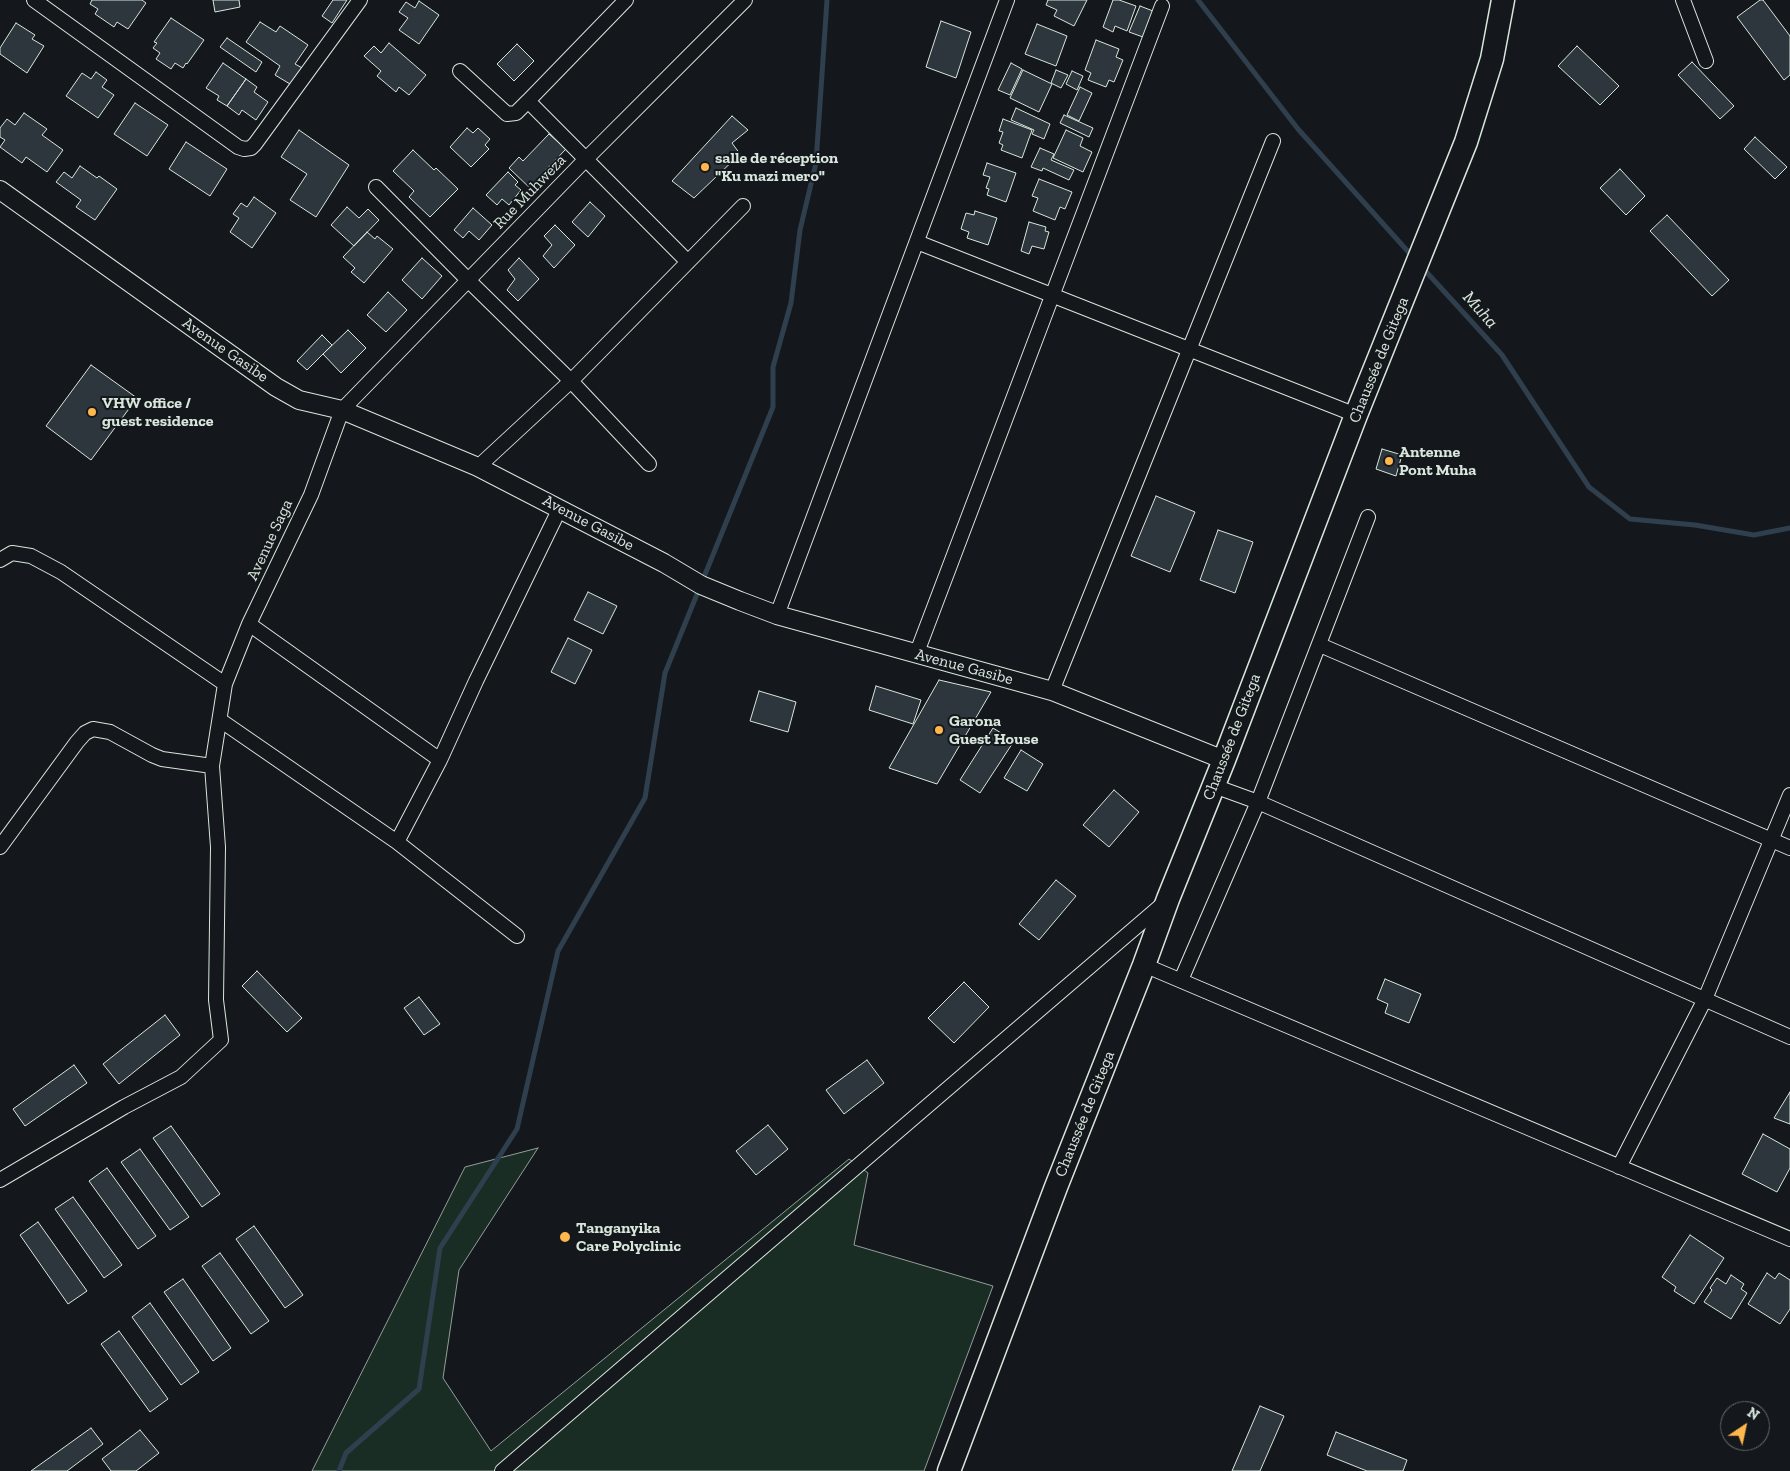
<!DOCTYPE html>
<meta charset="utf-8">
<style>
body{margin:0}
#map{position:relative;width:1790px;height:1471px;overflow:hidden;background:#14181c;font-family:"Zilla Slab",serif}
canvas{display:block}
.north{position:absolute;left:1720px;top:1401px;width:50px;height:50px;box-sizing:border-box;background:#14181c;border:1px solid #626a69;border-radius:50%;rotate:34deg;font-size:14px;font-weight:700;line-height:20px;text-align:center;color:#d8e6dc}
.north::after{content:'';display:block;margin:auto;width:18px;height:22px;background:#ffb74d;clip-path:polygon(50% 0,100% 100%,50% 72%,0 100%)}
</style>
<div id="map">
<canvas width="1790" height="1471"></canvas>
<div class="north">N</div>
</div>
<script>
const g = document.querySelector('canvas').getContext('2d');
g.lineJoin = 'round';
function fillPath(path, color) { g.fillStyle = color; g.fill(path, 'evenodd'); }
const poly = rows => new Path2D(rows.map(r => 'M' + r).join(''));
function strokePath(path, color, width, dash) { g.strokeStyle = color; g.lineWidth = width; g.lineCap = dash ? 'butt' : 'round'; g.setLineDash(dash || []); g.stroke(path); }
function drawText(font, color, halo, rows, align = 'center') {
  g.font = font + ' "Zilla Slab",serif'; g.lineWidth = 4; g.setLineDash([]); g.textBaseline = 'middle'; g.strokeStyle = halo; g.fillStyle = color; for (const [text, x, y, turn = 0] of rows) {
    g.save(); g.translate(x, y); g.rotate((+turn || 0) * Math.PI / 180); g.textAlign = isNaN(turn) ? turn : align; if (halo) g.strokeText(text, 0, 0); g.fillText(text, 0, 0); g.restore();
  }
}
const green = poly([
 [538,1148,459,1270,443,1378,491,1451,849,1159,868,1173,854,1245,993,1286,924,1471,312,1471,465,1167,538,1148]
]);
const stream = poly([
 [1198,0,1298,129,1412,256],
 [1421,266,1502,355,1589,487,1630,519,1695,525,1754,535,1790,528],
 [339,1471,346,1453,419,1389,440,1248,517,1129,558,951,645,798,665,673,773,407,773,367,791,303,800,230,816,163,827,0]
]);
const building = poly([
 [92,0,142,0,146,3,128,29,117,22,114,27,95,14,98,9,90,4,92,0],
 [213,0,239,0,240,7,215,12,213,0],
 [333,0,347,0,332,23,322,16,333,0],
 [1048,0,1087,0,1074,26,1054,16,1057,10,1046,5,1048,0],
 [1113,0,1119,0,1136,6,1127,31,1115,26,1113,32,1103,27,1113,0],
 [1760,0,1763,0,1790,36,1790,75,1784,80,1737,17,1760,0],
 [419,1,439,15,419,44,399,30,408,18,399,12,406,2,415,8,419,1],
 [1140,6,1153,11,1143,37,1129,32,1140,6],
 [171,18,204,40,187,64,186,63,183,68,175,63,171,69,156,59,160,53,153,48,157,43,154,42,171,18],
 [941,21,971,32,956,78,926,67,941,21],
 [260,22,276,32,280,26,308,45,295,64,306,70,295,87,275,75,280,66,246,42,260,22],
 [16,23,35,35,32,39,44,46,27,73,0,54,0,48,16,23],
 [1037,24,1067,36,1056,66,1025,54,1037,24],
 [227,38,262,62,256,72,220,47,227,38],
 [1096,40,1119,49,1116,57,1123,60,1114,82,1109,80,1106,87,1088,80,1091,73,1085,70,1096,40],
 [389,43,426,75,409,95,399,87,396,92,377,76,381,71,364,56,374,46,381,53,389,43],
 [517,44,534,61,514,81,497,64,517,44],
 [1577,46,1619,86,1600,105,1558,66,1577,46],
 [1692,62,1734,106,1720,119,1678,75,1692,62],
 [223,63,246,79,227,106,217,100,219,96,206,88,223,63],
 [1011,63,1022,69,1010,95,998,90,1011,63],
 [1023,70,1052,84,1039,112,1010,98,1023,70],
 [1056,70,1068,75,1061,88,1051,83,1056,70],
 [1072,71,1083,76,1077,90,1066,84,1072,71],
 [96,72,107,80,102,87,114,95,98,118,66,96,82,73,91,79,96,72],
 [246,79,257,87,254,92,268,102,256,120,242,110,239,115,227,106,246,79],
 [1080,87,1092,93,1079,121,1067,115,1080,87],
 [135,103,168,125,147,156,114,134,135,103],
 [1016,108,1050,124,1044,139,1032,134,1034,130,1011,120,1016,108],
 [24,113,47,129,42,135,63,150,47,172,26,157,22,163,0,147,5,140,0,137,0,128,7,119,15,125,24,113],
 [1064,115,1093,128,1089,137,1060,123,1064,115],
 [732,116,748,130,732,143,740,154,694,198,672,181,732,116],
 [1003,119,1032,130,1022,158,1001,150,1003,145,999,143,1003,132,999,131,1003,119],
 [467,128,473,133,478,128,490,139,485,145,489,149,471,167,450,147,467,128],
 [299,130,349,165,316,217,290,200,307,174,281,157,299,130],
 [1066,130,1083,138,1080,146,1092,152,1083,172,1053,158,1066,130],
 [549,134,566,149,540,176,544,181,534,192,509,168,519,157,523,161,549,134],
 [1755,137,1787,167,1775,179,1744,149,1755,137],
 [186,142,227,169,210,196,169,169,186,142],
 [1040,148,1054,154,1051,160,1074,170,1069,180,1043,168,1042,171,1031,167,1040,148],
 [413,150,434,170,436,168,458,189,430,217,409,197,414,191,393,171,413,150],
 [987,163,1016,173,1006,202,987,195,989,189,986,188,990,177,983,175,987,163],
 [80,166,97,178,99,176,117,189,95,220,76,207,81,200,56,182,64,172,72,178,80,166],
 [1620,169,1645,196,1626,215,1600,188,1620,169],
 [508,172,518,182,515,185,521,190,509,205,502,199,497,205,486,195,508,172],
 [1039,179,1072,192,1065,209,1060,207,1055,220,1033,211,1038,198,1032,196,1039,179],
 [254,197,276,213,252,248,230,232,239,218,233,214,241,203,247,207,254,197],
 [590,202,605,216,588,237,572,222,590,202],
 [347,207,359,218,368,209,379,220,354,246,331,225,347,207],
 [473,208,492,225,479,240,469,231,463,238,454,230,473,208],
 [975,211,997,218,988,245,967,238,969,232,961,229,966,213,974,215,975,211],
 [1667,215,1729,280,1712,296,1650,231,1667,215],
 [1029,222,1046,227,1045,231,1049,232,1044,249,1032,246,1029,254,1021,251,1029,222],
 [555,225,575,245,554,268,543,256,552,245,544,236,555,225],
 [367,232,375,239,377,236,393,249,364,283,351,272,355,268,343,257,367,232],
 [422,258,442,276,422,299,402,280,422,258],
 [519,258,539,279,518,301,507,290,515,279,508,270,519,258],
 [388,292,407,310,386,332,367,315,388,292],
 [348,330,366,348,341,373,323,354,348,330],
 [322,335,332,345,307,370,297,361,322,335],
 [91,365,137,398,91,460,46,426,91,365],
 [1382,449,1402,455,1396,476,1376,469,1382,449],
 [1156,496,1195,512,1170,572,1131,556,1156,496],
 [1218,530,1253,542,1235,593,1200,580,1218,530],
 [588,592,617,606,603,634,574,620,588,592],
 [568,638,592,650,575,684,551,672,568,638],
 [939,680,991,692,937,784,889,768,939,680],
 [876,686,921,700,913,724,869,710,876,686],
 [759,691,796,702,788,732,750,721,759,691],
 [993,728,1014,741,980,793,960,780,993,728],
 [1021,750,1043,764,1027,791,1004,778,1021,750],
 [1114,790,1139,812,1109,847,1083,825,1114,790],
 [1056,880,1076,896,1039,940,1019,924,1056,880],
 [257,971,302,1018,287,1032,242,986,257,971],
 [1385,979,1421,994,1409,1023,1385,1013,1388,1004,1377,999,1385,979],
 [964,982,989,1007,954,1043,928,1018,964,982],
 [419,997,440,1024,424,1035,404,1008,419,997],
 [165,1015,180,1035,119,1084,103,1064,165,1015],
 [867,1060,884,1083,844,1114,826,1090,867,1060],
 [74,1065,87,1083,25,1126,13,1109,74,1065],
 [1790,1092,1790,1124,1774,1118,1790,1092],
 [768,1125,788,1149,756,1175,736,1151,768,1125],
 [171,1126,220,1194,202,1207,153,1138,171,1126],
 [1763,1134,1790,1149,1790,1168,1777,1192,1742,1174,1763,1134],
 [140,1149,189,1217,170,1230,121,1162,140,1149],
 [107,1168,156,1236,138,1249,89,1181,107,1168],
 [73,1197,122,1265,104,1278,55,1209,73,1197],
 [38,1222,87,1291,68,1304,20,1235,38,1222],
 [254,1226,303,1295,285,1308,236,1239,254,1226],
 [1690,1235,1724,1258,1694,1304,1674,1291,1676,1287,1662,1277,1690,1235],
 [220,1253,269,1321,251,1334,202,1266,220,1253],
 [1767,1273,1775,1279,1779,1273,1790,1280,1790,1309,1780,1324,1748,1304,1767,1273],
 [1731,1275,1744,1284,1741,1289,1747,1293,1731,1319,1704,1302,1712,1290,1710,1288,1717,1278,1726,1284,1731,1275],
 [183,1279,231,1348,213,1361,164,1292,183,1279],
 [150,1303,199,1372,181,1385,132,1317,150,1303],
 [119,1331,168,1399,150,1412,101,1344,119,1331],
 [1260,1406,1284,1416,1260,1471,1232,1471,1260,1406],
 [91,1428,103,1444,67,1471,31,1471,91,1428],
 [140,1430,159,1453,136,1471,111,1471,102,1459,140,1430],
 [1336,1432,1407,1460,1403,1471,1367,1471,1327,1455,1336,1432]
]);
const minor = poly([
 [34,0,238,147,244,149,251,148,255,144,360,0],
 [626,0,528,101,688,262],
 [1683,0,1706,61],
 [460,71,507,114,516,113,528,101],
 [376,187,468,280,571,381,649,464],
 [917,242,1356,415],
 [478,467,571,381,743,206],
 [0,560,12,553,31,556,61,572,225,684],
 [777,615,1007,0],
 [249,624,440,760],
 [1320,645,1790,848],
 [916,655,1162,6],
 [1052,691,1273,141],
 [220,720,397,842,517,936],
 [1214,786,1258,802,1790,1037],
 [397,842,440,760,476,681,560,508],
 [0,847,77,742,85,733,93,729,110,732,152,755,162,759,212,766],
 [1144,965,1790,1239],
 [1181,980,1258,802,1368,517],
 [1619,1167,1705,999,1790,795],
 [0,1180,124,1107,181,1077,221,1040,216,1000,218,847,212,766,225,684,249,624,311,495,342,410,586,159,745,0],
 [502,1471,1164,903]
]);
const tertiary = poly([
 [0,190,276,387,299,400,342,410,478,467,664,563,701,585,740,601,777,615,1052,691,1224,760]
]);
const primary = poly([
 [949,1471,1056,1187,1144,965,1168,899,1224,760,1356,415,1466,142,1492,59,1503,0]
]);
const markers = [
 [705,167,5,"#ffb74d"],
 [92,412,5,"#ffb74d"],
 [1389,461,5,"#ffb74d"],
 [939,730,5,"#ffb74d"],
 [565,1237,6,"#ffb74d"]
];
const poiNames = [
 ["salle de réception",715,158],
 ["\"Ku mazi mero\"",715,176],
 ["VHW office /",102,403],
 ["guest residence",102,421],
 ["Antenne",1399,452],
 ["Pont Muha",1399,470],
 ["Garona",949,721],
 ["Guest House",949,739],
 ["Tanganyika",576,1228],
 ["Care Polyclinic",576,1246]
];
const streetNames = [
 ["Rue Muhweza",530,192,-46],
 ["Avenue Gasibe",225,350,35],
 ["Chaussée de Gitega",1379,360,-68],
 ["Avenue Gasibe",588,523,28],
 ["Avenue Saga",270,540,-65],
 ["Avenue Gasibe",964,667,15],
 ["Chaussée de Gitega",1232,737,-69],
 ["Chaussée de Gitega",1085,1114,-68]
];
const waterNames = [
 ["Muha",1480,310,48]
];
fillPath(green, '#1a2d24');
strokePath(green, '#939e99', 1);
strokePath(stream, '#2f3f4d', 5);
fillPath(building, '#2c363c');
strokePath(building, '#d8e6dc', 1);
strokePath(minor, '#d8e6dc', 16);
strokePath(tertiary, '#d8e6dc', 20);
strokePath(primary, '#d8e6dc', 25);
strokePath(minor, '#14181c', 14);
strokePath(tertiary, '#14181c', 18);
strokePath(primary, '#14181c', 22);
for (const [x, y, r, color] of markers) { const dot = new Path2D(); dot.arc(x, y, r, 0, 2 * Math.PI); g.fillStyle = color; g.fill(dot); strokePath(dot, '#14181c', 2); }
drawText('bold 16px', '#d8e6dc', '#14181c', poiNames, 'left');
drawText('16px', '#d8e6dc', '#14181c', streetNames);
drawText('italic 18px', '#d8e6dc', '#14181c', waterNames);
</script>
